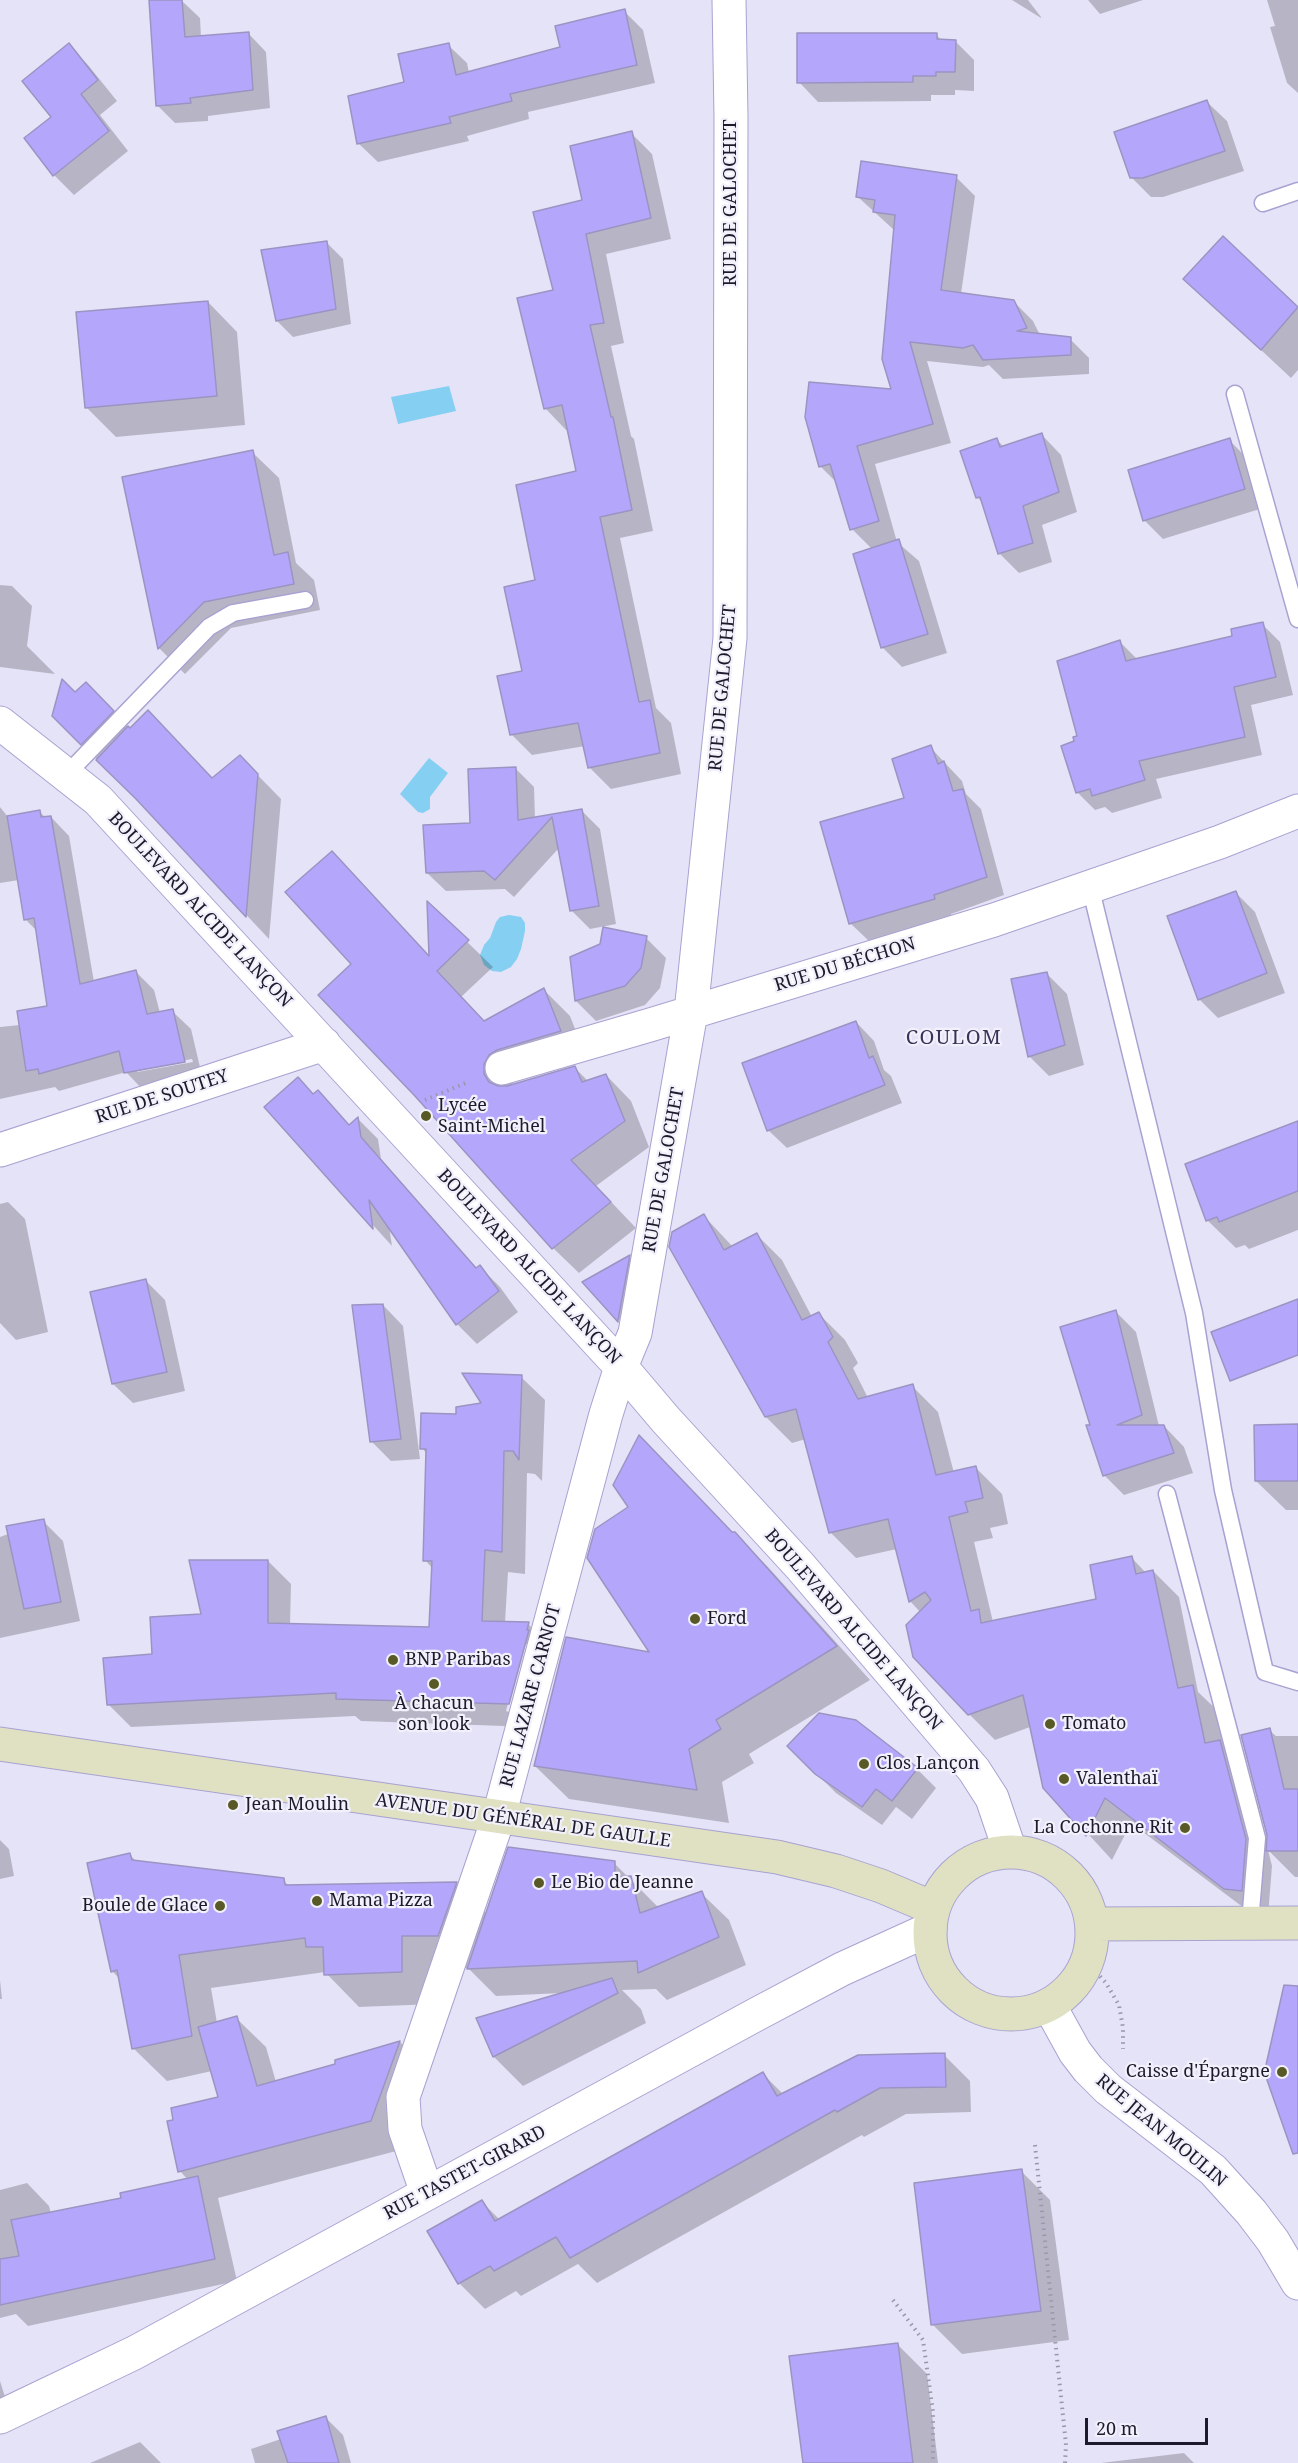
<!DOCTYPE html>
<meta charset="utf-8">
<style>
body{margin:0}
#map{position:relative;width:1298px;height:2463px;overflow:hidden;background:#e5e3f7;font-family:"Noto Serif",serif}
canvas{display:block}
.scale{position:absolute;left:1085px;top:2418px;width:123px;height:27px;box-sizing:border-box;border:3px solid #1d1a2c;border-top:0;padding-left:8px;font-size:18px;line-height:21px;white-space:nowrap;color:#1d1a2c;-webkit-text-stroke:4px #f2f1fb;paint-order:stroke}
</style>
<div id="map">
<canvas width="1298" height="2463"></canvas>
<div class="scale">20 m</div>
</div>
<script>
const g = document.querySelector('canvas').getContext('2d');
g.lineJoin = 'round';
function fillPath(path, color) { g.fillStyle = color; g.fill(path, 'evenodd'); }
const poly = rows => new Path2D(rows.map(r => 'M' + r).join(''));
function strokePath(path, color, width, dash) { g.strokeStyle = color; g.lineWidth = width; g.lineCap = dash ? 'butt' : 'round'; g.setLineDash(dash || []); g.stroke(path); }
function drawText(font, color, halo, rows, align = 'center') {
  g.font = font + ' "Noto Serif",serif'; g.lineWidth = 4.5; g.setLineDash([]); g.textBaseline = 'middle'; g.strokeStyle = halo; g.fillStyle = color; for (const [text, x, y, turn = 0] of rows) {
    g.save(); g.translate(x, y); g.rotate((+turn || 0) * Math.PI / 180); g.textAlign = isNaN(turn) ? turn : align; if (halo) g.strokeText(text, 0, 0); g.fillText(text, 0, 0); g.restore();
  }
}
const water = poly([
 [449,386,456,411,398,424,391,397],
 [429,758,448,773,430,797,430,809,423,813,418,812,400,794],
 [509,915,521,917,525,923,525,931,521,949,517,959,511,967,501,972,492,971,484,965,480,955,484,945,490,938,496,922,500,917]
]);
const shadow = poly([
 [181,0,200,18,201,37,248,33,266,52,270,108,208,116,208,121,175,123,157,105],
 [1012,0,1028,0,1041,17,1041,18],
 [1088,0,1143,0,1100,14],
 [1267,0,1298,0,1298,93,1287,83,1270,27,1275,26],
 [624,11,643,30,655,83,528,112,529,119,467,136,469,141,378,162,359,144,350,97,406,84,448,45,467,63,469,73,562,48],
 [936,34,942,41,955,41,974,60,974,91,955,90,955,95,931,95,931,101,818,102,799,82],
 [68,45,88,65,117,101,100,115,128,151,74,195,54,175,26,138,53,117],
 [1207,102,1227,121,1244,171,1163,197,1151,197,1131,177],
 [631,133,652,154,671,239,606,254,624,343,611,346,631,436,634,439,653,531,620,538,656,708,671,723,681,774,611,789,590,768,585,746,532,755,511,734,524,672,536,581,577,472,568,429,566,430,545,408,555,291,584,201],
 [956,177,975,196,961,294,1013,301,1033,321,1040,335,1070,339,1089,358,1089,374,1003,379,989,365,983,367,927,361,951,443,875,464,897,542,919,561,947,653,902,667,882,647,872,549,852,529,838,484,820,466,893,391,894,230,858,197],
 [1223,238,1298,309,1298,370,1291,378,1185,279],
 [327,243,343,259,351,324,293,337,277,321],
 [208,302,237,332,245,425,116,437,86,407],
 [1042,435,1061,455,1077,512,1042,525,1052,562,1019,573,1000,554,983,503,977,497,997,440,1005,448],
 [1229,440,1248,459,1263,508,1163,539,1144,520],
 [252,452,279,478,296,563,314,580,320,610,231,628,185,674,159,648],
 [0,585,12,586,32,606,27,646,55,674,0,667],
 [1262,624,1280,642,1293,695,1251,705,1262,755,1156,779,1162,798,1112,813,1105,807,1095,810,1077,792,1076,742,1120,642,1138,660,1234,637],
 [86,684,130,729,213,779,240,757,281,799,269,939,140,802,53,716],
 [930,747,962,781,966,794,981,809,1004,895,951,914,952,917,869,941,850,923],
 [515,768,534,787,535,819,581,810,600,829,616,924,590,929,571,910,559,848,514,897,505,889,446,891,427,873,471,824],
 [0,807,8,817,40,812,46,818,51,817,69,836,94,982,135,971,154,990,160,1013,172,1011,191,1029,203,1080,144,1091,126,1072,59,1091,55,1087,0,1099,0,1027,20,1025,48,1007,37,931,25,919,19,880,0,883],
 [192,1059,193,1062,137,1072,137,1069],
 [1235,892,1255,912,1285,993,1218,1018,1199,999],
 [429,905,493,967,461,997,484,1022,544,990,570,1016,586,1057,514,1080,511,1087,575,1068,589,1082,606,1075,631,1101,649,1147,596,1186,636,1228,579,1273,553,1248,431,958],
 [646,938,666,958,660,988,645,1005,596,1021,576,1001,571,958],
 [1047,974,1067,994,1084,1065,1049,1076,1029,1056],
 [856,1022,874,1041,884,1070,891,1076,902,1103,787,1148,768,1130],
 [318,1092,350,1126,358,1119,378,1139,381,1159,477,1269,480,1267,500,1287,518,1312,477,1344,457,1324,389,1226,392,1246,266,1107,314,1095],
 [1298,1123,1298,1230,1249,1249,1245,1245,1236,1248,1207,1220],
 [8,1202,25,1219,48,1332,16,1340,0,1323,0,1204],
 [704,1216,733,1247,756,1234,782,1260,812,1317,819,1314,845,1340,858,1363,853,1368,868,1398,912,1386,938,1412,954,1473,976,1468,1002,1494,1008,1524,990,1528,993,1538,974,1542,993,1622,1098,1600,1132,1558,1146,1573,1153,1571,1179,1597,1198,1692,1219,1712,1246,1767,1267,1849,1269,1730,1276,1736,1298,1736,1298,1877,1295,1877,1268,1850,1272,1866,1268,1916,1252,1914,1131,1823,1112,1860,1045,1787,1030,1727,995,1740,969,1714,921,1613,910,1601,897,1549,856,1558,830,1532,806,1439,792,1443,766,1417],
 [629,1257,649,1277,638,1340,584,1282],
 [146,1281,165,1300,185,1391,133,1403,113,1384],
 [383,1305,403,1326,420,1459,391,1461,371,1441],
 [1116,1312,1136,1332,1159,1426,1164,1426,1184,1447,1193,1473,1124,1495,1104,1475,1092,1427],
 [521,1377,545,1400,542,1481,535,1474,527,1473,525,1574,508,1572,505,1623,528,1624,551,1647,532,1727,361,1721,355,1716,131,1727,108,1704,154,1655,268,1561,291,1584,290,1625,431,1629,433,1569,425,1560,427,1454,422,1448,457,1416,484,1404],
 [524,1644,527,1644,509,1712,506,1711],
 [1298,1426,1298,1510,1286,1510,1256,1481],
 [43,1521,63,1541,80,1621,0,1638,0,1537],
 [734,1533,768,1567,870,1680,749,1754,754,1763,722,1782,729,1823,569,1799,535,1766,652,1654],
 [855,1722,917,1769,936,1788,912,1819,896,1807,882,1825,836,1793,789,1746],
 [0,1840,9,1849,14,1876,0,1879],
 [130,1855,137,1862,283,1880,289,1886,456,1883,487,1914,614,1863,659,1908,701,1893,729,1920,746,1965,667,2000,656,1989,622,1990,641,2009,646,2023,523,2086,494,2057,478,2019,563,1993,496,1996,468,1968,434,1969,435,2004,359,2007,325,1972,211,1988,217,2023,236,2018,266,2047,276,2082,337,2065,336,2061,400,2042,429,2071,400,2150,218,2198,237,2281,28,2326,16,2314,0,2318,0,2190,27,2183,49,2206,51,2214,123,2200,188,2180,180,2171,220,2098,212,2071,167,2081,133,2048,120,1979,112,1971],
 [0,1980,2,1999,0,1999],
 [944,2055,970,2081,971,2112,906,2114,864,2137,862,2135,597,2283,578,2264,521,2296,516,2291,485,2309,459,2283,482,2202,500,2220,763,2074,784,2095],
 [1021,2171,1050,2200,1069,2340,962,2354,933,2325],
 [897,2344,927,2374,938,2463,804,2463],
 [0,2381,11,2416,0,2421],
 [325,2417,343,2435,351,2463,255,2463,251,2449,281,2439],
 [140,2442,161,2463,90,2463],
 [1184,2453,1194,2463,1101,2463]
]);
const building = poly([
 [149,0,182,0,185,37,249,32,253,90,190,98,191,103,156,106,149,0],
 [625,9,637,65,510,94,512,101,449,117,451,123,357,144,348,96,404,82,398,54,449,43,456,75,560,47,555,26,625,9],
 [797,33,937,33,937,39,956,40,955,72,936,72,936,76,913,76,913,82,797,83,797,33],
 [69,43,98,80,81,94,109,131,53,176,24,138,51,117,22,81,69,43],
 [1207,100,1225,151,1143,178,1130,178,1114,132,1207,100],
 [632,131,651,218,586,234,604,323,590,325,611,417,613,417,632,510,600,517,639,702,650,700,660,753,588,768,578,723,510,735,497,676,522,671,504,587,535,580,516,485,576,471,562,405,544,409,517,298,553,290,533,212,582,200,570,146,632,131],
 [861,161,957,175,941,290,1014,300,1027,328,1017,331,1071,337,1071,355,983,360,973,345,963,348,910,342,933,424,857,446,879,521,850,530,830,464,819,467,805,417,809,382,891,389,882,359,895,215,873,212,875,200,856,197,861,161],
 [1223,236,1298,307,1261,350,1183,279,1223,236],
 [327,241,336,309,276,321,261,250,327,241],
 [208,301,217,396,85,408,76,312,208,301],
 [1042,433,1059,492,1023,506,1033,543,998,554,980,497,976,498,960,451,997,438,1000,447,1042,433],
 [1230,438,1245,489,1143,521,1128,470,1230,438],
 [253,450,274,555,288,552,294,584,204,602,158,649,122,477,253,450],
 [899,539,928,634,881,648,853,554,899,539],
 [1263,622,1276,677,1234,687,1245,737,1139,761,1145,780,1092,796,1090,789,1076,793,1061,746,1074,741,1073,737,1077,736,1057,661,1120,640,1126,661,1232,636,1231,629,1263,622],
 [62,679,75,692,86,682,114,711,81,745,52,716,62,679],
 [148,710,212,778,240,755,258,774,246,917,136,799,96,760,128,726,130,728,148,710],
 [931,745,938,764,944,761,953,791,963,789,987,877,934,895,935,899,849,924,820,822,904,798,892,759,931,745],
 [516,767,518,820,582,809,599,906,570,911,552,817,495,880,484,871,426,873,423,825,470,823,468,769,516,767],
 [40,810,41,817,51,816,80,984,136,970,147,1014,173,1009,185,1062,124,1073,119,1051,39,1074,38,1069,26,1071,17,1011,47,1006,34,918,24,920,7,816,40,810],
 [332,851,429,956,427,901,469,940,437,971,484,1021,544,988,561,1031,497,1050,489,1055,484,1064,484,1074,489,1082,498,1086,507,1086,575,1066,582,1082,606,1074,625,1121,571,1160,611,1202,552,1249,414,1095,318,995,351,964,285,892,332,851],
 [1236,891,1267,973,1198,1000,1167,916,1236,891],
 [603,927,647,936,641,968,625,986,575,1001,570,957,600,944,603,927],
 [1047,972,1065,1045,1028,1057,1011,979,1047,972],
 [856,1021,869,1058,873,1056,885,1085,767,1131,742,1063,856,1021],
 [298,1077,313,1094,318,1090,349,1125,358,1117,361,1137,476,1268,480,1265,499,1291,456,1325,369,1200,373,1229,264,1107,298,1077],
 [1298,1121,1298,1191,1219,1222,1217,1217,1206,1221,1185,1164,1298,1121],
 [704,1214,724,1250,757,1233,802,1320,819,1312,833,1337,828,1342,858,1399,913,1384,936,1475,976,1466,983,1498,965,1502,968,1512,949,1517,971,1611,979,1609,981,1623,1096,1599,1090,1565,1132,1556,1136,1574,1153,1570,1178,1688,1193,1685,1205,1743,1220,1740,1246,1839,1242,1891,1224,1889,1105,1798,1086,1836,1043,1788,1023,1695,968,1715,913,1657,906,1625,931,1600,925,1592,909,1602,888,1519,829,1533,796,1409,765,1417,669,1247,672,1232,704,1214],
 [630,1255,618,1320,618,1322,582,1282,630,1255],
 [146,1279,167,1372,112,1384,90,1292,146,1279],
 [1298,1299,1298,1355,1230,1381,1211,1332,1298,1299],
 [383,1304,401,1439,370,1442,352,1305,383,1304],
 [1116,1310,1142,1415,1117,1425,1164,1425,1174,1453,1103,1476,1086,1425,1090,1425,1060,1327,1116,1310],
 [462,1373,522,1375,519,1460,513,1451,504,1451,502,1552,485,1550,482,1621,529,1622,527,1630,529,1630,509,1704,336,1699,336,1693,107,1705,103,1658,152,1654,150,1617,201,1614,189,1560,268,1560,268,1623,429,1627,432,1561,423,1561,426,1449,420,1449,421,1413,456,1414,456,1407,481,1403,462,1373],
 [1298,1424,1298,1481,1255,1481,1254,1425,1298,1424],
 [639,1435,732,1532,735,1532,837,1646,716,1720,721,1729,689,1749,697,1790,534,1766,566,1637,649,1652,587,1558,595,1529,628,1507,613,1485,639,1435],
 [44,1519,61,1602,24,1609,6,1526,44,1519],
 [819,1713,856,1720,918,1768,892,1801,876,1789,862,1807,815,1774,787,1746,819,1713],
 [1270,1728,1284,1789,1298,1789,1298,1851,1266,1851,1267,1835,1241,1735,1270,1728],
 [508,1847,615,1861,615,1877,631,1876,640,1913,702,1891,719,1937,638,1973,637,1961,467,1969,508,1847],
 [130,1853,132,1860,284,1878,285,1885,457,1882,438,1936,402,1936,402,1972,324,1975,323,1947,306,1947,305,1938,179,1955,192,2036,132,2049,117,1970,111,1972,87,1863,130,1853],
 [612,1978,618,1993,493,2057,476,2018,612,1978],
 [1284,1985,1298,1986,1298,2153,1293,2154,1267,2080,1266,2065,1284,1985],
 [237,2016,257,2086,335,2064,335,2060,400,2041,371,2121,178,2172,167,2121,173,2120,171,2108,218,2097,198,2027,237,2016],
 [945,2053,946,2087,880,2088,837,2112,835,2110,570,2258,556,2237,494,2271,490,2266,458,2284,427,2231,482,2200,495,2221,763,2072,777,2096,858,2055,945,2053],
 [1022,2169,1041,2311,931,2325,914,2183,1022,2169],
 [198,2176,215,2259,0,2305,0,2259,19,2256,11,2220,121,2198,120,2193,198,2176],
 [898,2343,913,2463,803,2463,789,2356,898,2343],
 [326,2416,339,2463,288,2463,277,2431,326,2416]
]);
const path = poly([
 [425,1100,468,1082],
 [1088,1963,1106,1983,1119,2005,1123,2028,1123,2049],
 [1035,2145,1066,2445,1065,2463],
 [893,2300,923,2340,933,2412,933,2463]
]);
const lane = poly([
 [1263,203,1298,191],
 [1235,394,1298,619],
 [66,775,209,627,233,613,305,600],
 [1090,886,1194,1313,1223,1490,1265,1672,1298,1682],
 [1167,1494,1257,1838,1250,1923]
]);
const street = poly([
 [0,723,98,800,621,1367,666,1420,800,1566,974,1770,992,1798,1010,1851],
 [502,1068,650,1025,994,920,1220,842,1298,811],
 [0,1150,324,1044],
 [1049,2005,1075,2052,1088,2069,1108,2089,1213,2170,1251,2212,1273,2241,1298,2283],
 [427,2193,405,2129,403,2097,499,1816,606,1414,621,1367,635,1333,691,1012,730,638,731,117,729,0],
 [0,2417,134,2353,757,2014,842,1969,930,1929]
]);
const secondary = poly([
 [0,1744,777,1857,836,1871,881,1886,933,1908],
 '930 1933a81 81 0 1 1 162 0a81 81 0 1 1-162 0Z',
 [1092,1924,1298,1923]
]);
const markers = [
 [426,1116,6,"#585927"],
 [695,1619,6,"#585927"],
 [393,1660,6,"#585927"],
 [434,1684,6,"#585927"],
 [1050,1724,6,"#585927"],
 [864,1764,6,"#585927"],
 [1064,1779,6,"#585927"],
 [233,1805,6,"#585927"],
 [1185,1828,6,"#585927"],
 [539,1883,6,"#585927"],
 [317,1901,6,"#585927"],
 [220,1906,6,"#585927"],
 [1282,2072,6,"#585927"]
];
const streetNames = [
 ["RUE DE GALOCHET",731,203,-90],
 ["RUE DE GALOCHET",723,688,-85],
 ["BOULEVARD ALCIDE LANÇON",200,910,47],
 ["RUE DU BÉCHON",845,965,-17],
 ["RUE DE SOUTEY",162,1097,-18],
 ["RUE DE GALOCHET",664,1170,-80],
 ["BOULEVARD ALCIDE LANÇON",529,1267,47],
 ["BOULEVARD ALCIDE LANÇON",853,1630,49],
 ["RUE LAZARE CARNOT",531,1696,-75],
 ["AVENUE DU GÉNÉRAL DE GAULLE",523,1821,8],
 ["RUE JEAN MOULIN",1161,2131,40],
 ["RUE TASTET-GIRARD",465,2173,-28]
];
const poiNames = [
 ["Lycée",438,1106],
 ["Saint-Michel",438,1127],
 ["Ford",707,1619],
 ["BNP Paribas",405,1660],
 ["À chacun",434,1704,"center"],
 ["son look",434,1725,"center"],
 ["Tomato",1062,1724],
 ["Clos Lançon",876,1764],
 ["Valenthaï",1076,1779],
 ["Jean Moulin",245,1805],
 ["La Cochonne Rit",1173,1828,"right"],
 ["Le Bio de Jeanne",551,1883],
 ["Mama Pizza",329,1901],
 ["Boule de Glace",208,1906,"right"],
 ["Caisse d'Épargne",1270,2072,"right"]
];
const neighbourhoodNames = [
 ["COULOM",954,1038]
];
fillPath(water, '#85cff3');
fillPath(shadow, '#0003');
fillPath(building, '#b4a7fb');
strokePath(building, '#9b94c3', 1.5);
strokePath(lane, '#a8a2d1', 19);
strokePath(street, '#a8a2d1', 35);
strokePath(secondary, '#a8a2d1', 35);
strokePath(path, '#9a97ab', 4, [1.5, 4.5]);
strokePath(lane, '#fff', 16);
strokePath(street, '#fff', 33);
strokePath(secondary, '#e0e0c2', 33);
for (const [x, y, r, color] of markers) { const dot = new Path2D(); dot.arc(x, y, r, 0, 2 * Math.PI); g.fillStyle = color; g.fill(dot); strokePath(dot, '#f2f1fb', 2); }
drawText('18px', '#1d1a2c', '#f2f1fb', streetNames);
drawText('18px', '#1d1a2c', '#f2f1fb', poiNames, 'left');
g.letterSpacing = '1.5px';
drawText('20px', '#393259', '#f2f1fb', neighbourhoodNames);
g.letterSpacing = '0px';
</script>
